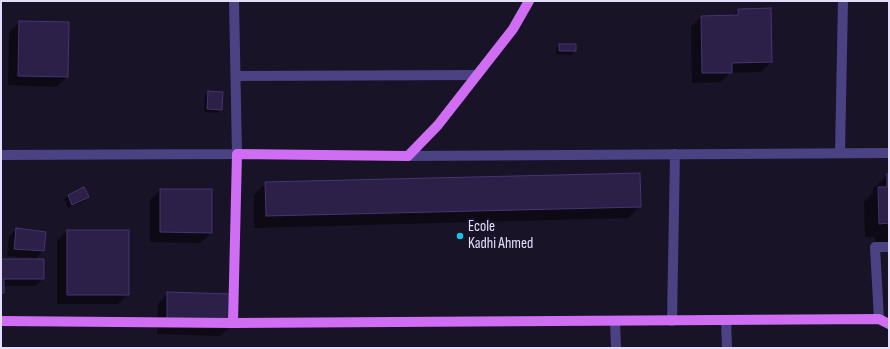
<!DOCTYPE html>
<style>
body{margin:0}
#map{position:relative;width:890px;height:349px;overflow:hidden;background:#191328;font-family:"Sofia Sans Condensed",sans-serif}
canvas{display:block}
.frame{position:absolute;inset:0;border:2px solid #e4ddfc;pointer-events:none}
</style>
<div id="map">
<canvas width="890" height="349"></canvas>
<div class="frame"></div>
</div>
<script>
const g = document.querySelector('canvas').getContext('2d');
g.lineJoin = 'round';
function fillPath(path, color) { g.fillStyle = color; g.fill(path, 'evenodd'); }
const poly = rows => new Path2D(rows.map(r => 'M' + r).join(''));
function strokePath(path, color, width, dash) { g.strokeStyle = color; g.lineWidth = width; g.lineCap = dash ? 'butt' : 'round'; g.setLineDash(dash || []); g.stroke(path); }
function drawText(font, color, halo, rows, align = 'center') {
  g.font = font + ' "Sofia Sans Condensed",sans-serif'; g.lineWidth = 4; g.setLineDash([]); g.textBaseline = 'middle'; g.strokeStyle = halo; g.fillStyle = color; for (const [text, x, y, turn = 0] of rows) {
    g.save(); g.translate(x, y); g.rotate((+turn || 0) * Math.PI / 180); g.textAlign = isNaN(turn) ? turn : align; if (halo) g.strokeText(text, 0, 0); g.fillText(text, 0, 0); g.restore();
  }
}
const shadow = poly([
 [770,9,771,62,761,72,730,73,721,82,692,83,691,27,701,17,732,16,738,10],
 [20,22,67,77,56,87,8,85,9,32],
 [560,45,575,51,571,55,556,54,556,48],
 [209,92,221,109,217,113,204,112,205,96],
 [887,175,889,175,889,245,875,245,875,237,865,237,864,202,873,193,873,189],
 [266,183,640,206,628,218,254,228,254,195],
 [84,189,87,197,84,201,68,208,64,199,68,196],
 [160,190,211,233,200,243,150,242,150,200],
 [16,229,45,232,43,251,36,258,7,256,9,237],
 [67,231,128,231,128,294,118,304,57,304,57,241],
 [1,260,43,279,35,286,3,286,3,292,1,294],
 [168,293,231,326,220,336,157,334,158,304]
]);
const building = poly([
 [771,8,772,62,732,63,732,73,702,73,701,16,738,15,738,9,771,8],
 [19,21,69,22,68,77,18,76,19,21],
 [559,44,576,44,576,51,559,51,559,44],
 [208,91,223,92,222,110,207,109,208,91],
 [640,173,641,207,266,216,265,182,640,173],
 [887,174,889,174,889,229,889,223,879,224,878,187,887,187,887,174],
 [84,187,89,197,72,205,68,195,84,187],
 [160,189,212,189,212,233,160,232,160,189],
 [16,228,46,232,44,251,14,249,16,228],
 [67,230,129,230,129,295,67,295,67,230],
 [1,259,44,259,44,279,4,279,4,293,1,293,1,259],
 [167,292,232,294,232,326,167,325,167,292]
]);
const minor = poly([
 [236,76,477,75],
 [840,153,843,1],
 [1,155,237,154,234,1],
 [408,156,889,153],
 [879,319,875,247,889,247],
 [726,320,727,348],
 [615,321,616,348],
 [672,321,675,154]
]);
const major = poly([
 [1,321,233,323,879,319,889,324],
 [233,323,237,154,408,156,438,125,513,29,529,1]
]);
const markers = [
 [460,236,4,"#19c2ec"]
];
const poiNames = [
 ["Ecole",468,227],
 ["Kadhi Ahmed",468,244]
];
fillPath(shadow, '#0007');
fillPath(building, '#2c2048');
strokePath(building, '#473472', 1);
strokePath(minor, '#4b4283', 10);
strokePath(major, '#cf6df3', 10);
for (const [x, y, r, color] of markers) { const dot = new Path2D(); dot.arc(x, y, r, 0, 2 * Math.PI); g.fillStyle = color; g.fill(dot); strokePath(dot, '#191328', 1.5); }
drawText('15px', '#e4ddfc', '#191328', poiNames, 'left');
</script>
